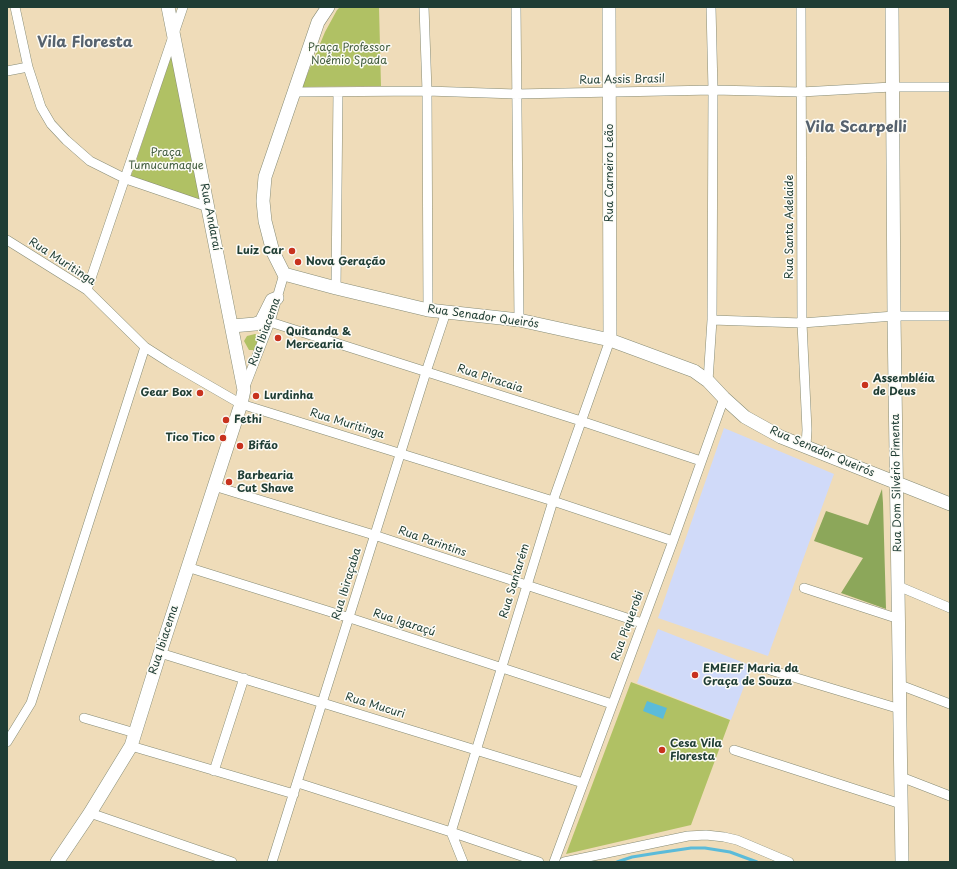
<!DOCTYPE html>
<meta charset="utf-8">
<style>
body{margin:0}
#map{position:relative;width:957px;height:869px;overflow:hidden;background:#efdcb9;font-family:"Playpen Sans",sans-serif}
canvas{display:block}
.frame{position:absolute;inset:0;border:8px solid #1f3d34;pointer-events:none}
</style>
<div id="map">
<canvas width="957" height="869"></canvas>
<div class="frame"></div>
</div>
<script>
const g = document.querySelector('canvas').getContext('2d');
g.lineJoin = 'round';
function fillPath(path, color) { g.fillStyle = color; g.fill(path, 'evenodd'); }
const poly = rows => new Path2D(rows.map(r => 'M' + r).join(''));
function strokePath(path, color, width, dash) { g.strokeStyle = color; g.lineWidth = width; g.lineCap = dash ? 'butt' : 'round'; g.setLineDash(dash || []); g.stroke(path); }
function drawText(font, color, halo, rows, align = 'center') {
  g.font = font + ' "Playpen Sans",sans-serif'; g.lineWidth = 3; g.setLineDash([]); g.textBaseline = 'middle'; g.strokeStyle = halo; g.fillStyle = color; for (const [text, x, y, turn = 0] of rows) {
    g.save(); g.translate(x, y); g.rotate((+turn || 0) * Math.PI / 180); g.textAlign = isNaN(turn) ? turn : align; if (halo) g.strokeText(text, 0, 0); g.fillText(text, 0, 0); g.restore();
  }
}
const built = poly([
 [724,428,834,474,768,656,658,618],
 [658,629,752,666,731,720,637,683]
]);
const green = poly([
 [340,7,379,7,381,86,302,87,325,32,337,10],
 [174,47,202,201,131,176],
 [255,334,259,336,261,341,255,350,249,350,244,341,247,336],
 [631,682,730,720,691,825,566,854]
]);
const forest = poly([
 [882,489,883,503,886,609,841,593,863,558,814,541,826,511,868,525]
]);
const water = poly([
 [647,701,667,708,663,719,643,711]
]);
const stream = poly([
 [617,862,632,857,657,853,691,848,705,848,730,852,757,862]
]);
const street = poly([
 [15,7,28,67,41,107,51,124,66,140,90,161,126,179,208,207],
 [424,7,427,91,428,310],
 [516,7,519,320],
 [801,7,802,323,807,430,806,446],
 [7,71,28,67],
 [294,92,427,91,516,94,713,90,801,92,892,87,950,87],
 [7,240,87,290,145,347,170,363,241,404,553,501,673,541],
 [336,288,338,92],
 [87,290,183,7],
 [712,320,802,323,894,316,950,316],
 [270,322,581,421,701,461],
 [708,381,712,320,713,90,711,7],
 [244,389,270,322,284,274],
 [214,486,374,535,642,623],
 [187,567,350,618,612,704],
 [898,586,950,608],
 [804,588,899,619],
 [160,653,583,783],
 [770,670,900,709],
 [900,685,950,704],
 [84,718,135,733],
 [7,742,31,703,145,347],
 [131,746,294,794],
 [734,750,901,804],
 [214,771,244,678],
 [901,777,950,796],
 [298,783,451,832,539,862],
 [90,813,232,862],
 [272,862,426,372,446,312],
 [463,862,451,832,553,501,610,340],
 [554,862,673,541,724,398],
 [564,862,688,836,706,835,724,837,737,840,789,862]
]);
const secondary = poly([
 [328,7,318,22,265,177,263,201,265,221,273,252,284,274,336,288,428,310,519,320,610,340,694,371,708,381,724,398,745,417,781,437,950,504],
 [609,7,610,340],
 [892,7,894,316,902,862],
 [232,326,255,324,261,322,272,300,277,298],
 [57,862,90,813,131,746,160,653,241,404,244,390,168,7]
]);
const markers = [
 [292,251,4,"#c8321e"],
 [298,262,4,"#c8321e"],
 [278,338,4,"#c8321e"],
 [865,385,4,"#c8321e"],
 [200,393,4,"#c8321e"],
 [256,396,4,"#c8321e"],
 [226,420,4,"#c8321e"],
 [223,438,4,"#c8321e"],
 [240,446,4,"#c8321e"],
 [229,482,4,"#c8321e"],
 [695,675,4,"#c8321e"],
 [662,750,4,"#c8321e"]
];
const parkNames = [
 ["Praça Professor",349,48],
 ["Noêmio Spada",349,61],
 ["Praça",166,153],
 ["Tumucumaque",166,166]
];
const streetNames = [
 ["Rua Assis Brasil",622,80,-1],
 ["Rua Carneiro Leão",610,173,-90],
 ["Rua Andaraí",210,217,79],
 ["Rua Santa Adelaide",790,227,-90],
 ["Rua Muritinga",62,262,33],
 ["Rua Senador Queirós",483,317,8],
 ["Rua Ibiacema",265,332,-70],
 ["Rua Piracaia",490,379,18],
 ["Rua Muritinga",347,424,17],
 ["Rua Senador Queirós",822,452,23],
 ["Rua Dom Silvério Pimenta",897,483,-91],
 ["Rua Parintins",432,542,19],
 ["Rua Santarém",515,581,-73],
 ["Rua Ibiraçaba",347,584,-73],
 ["Rua Igaraçú",404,623,18],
 ["Rua Piquerobi",628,626,-70],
 ["Rua Ibiacema",164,640,-72],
 ["Rua Mucuri",375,706,17]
];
const poiNames = [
 ["Luiz Car",284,251,"right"],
 ["Nova Geração",306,262],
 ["Quitanda &",286,332],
 ["Mercearia",286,345],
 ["Assembléia",873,379],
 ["de Deus",873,392],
 ["Gear Box",192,393,"right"],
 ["Lurdinha",264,396],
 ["Fethi",234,420],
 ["Tico Tico",215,438,"right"],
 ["Bifão",248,446],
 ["Barbearia",237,476],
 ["Cut Shave",237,489],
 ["EMEIEF Maria da",703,669],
 ["Graça de Souza",703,682],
 ["Cesa Vila",670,744],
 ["Floresta",670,757]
];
const districtNames = [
 ["Vila Floresta",85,43],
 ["Vila Scarpelli",856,128]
];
fillPath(built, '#d0daf9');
fillPath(green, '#b0c164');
fillPath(forest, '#8ca75a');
fillPath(water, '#5bbbd9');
strokePath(stream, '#5bbbd9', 3);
strokePath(street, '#878c76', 10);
strokePath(secondary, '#878c76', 14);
strokePath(street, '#fff', 9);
strokePath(secondary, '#fff', 13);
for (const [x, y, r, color] of markers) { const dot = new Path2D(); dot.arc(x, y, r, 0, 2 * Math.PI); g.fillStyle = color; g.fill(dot); strokePath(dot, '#fdfcf7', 1.5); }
drawText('11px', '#435e40', '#fdfcf7', parkNames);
drawText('11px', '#1f3d34', '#fdfcf7', streetNames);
drawText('bold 11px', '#1f3d34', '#fdfcf7', poiNames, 'left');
drawText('bold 15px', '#56626e', '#fdfcf7', districtNames);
</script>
